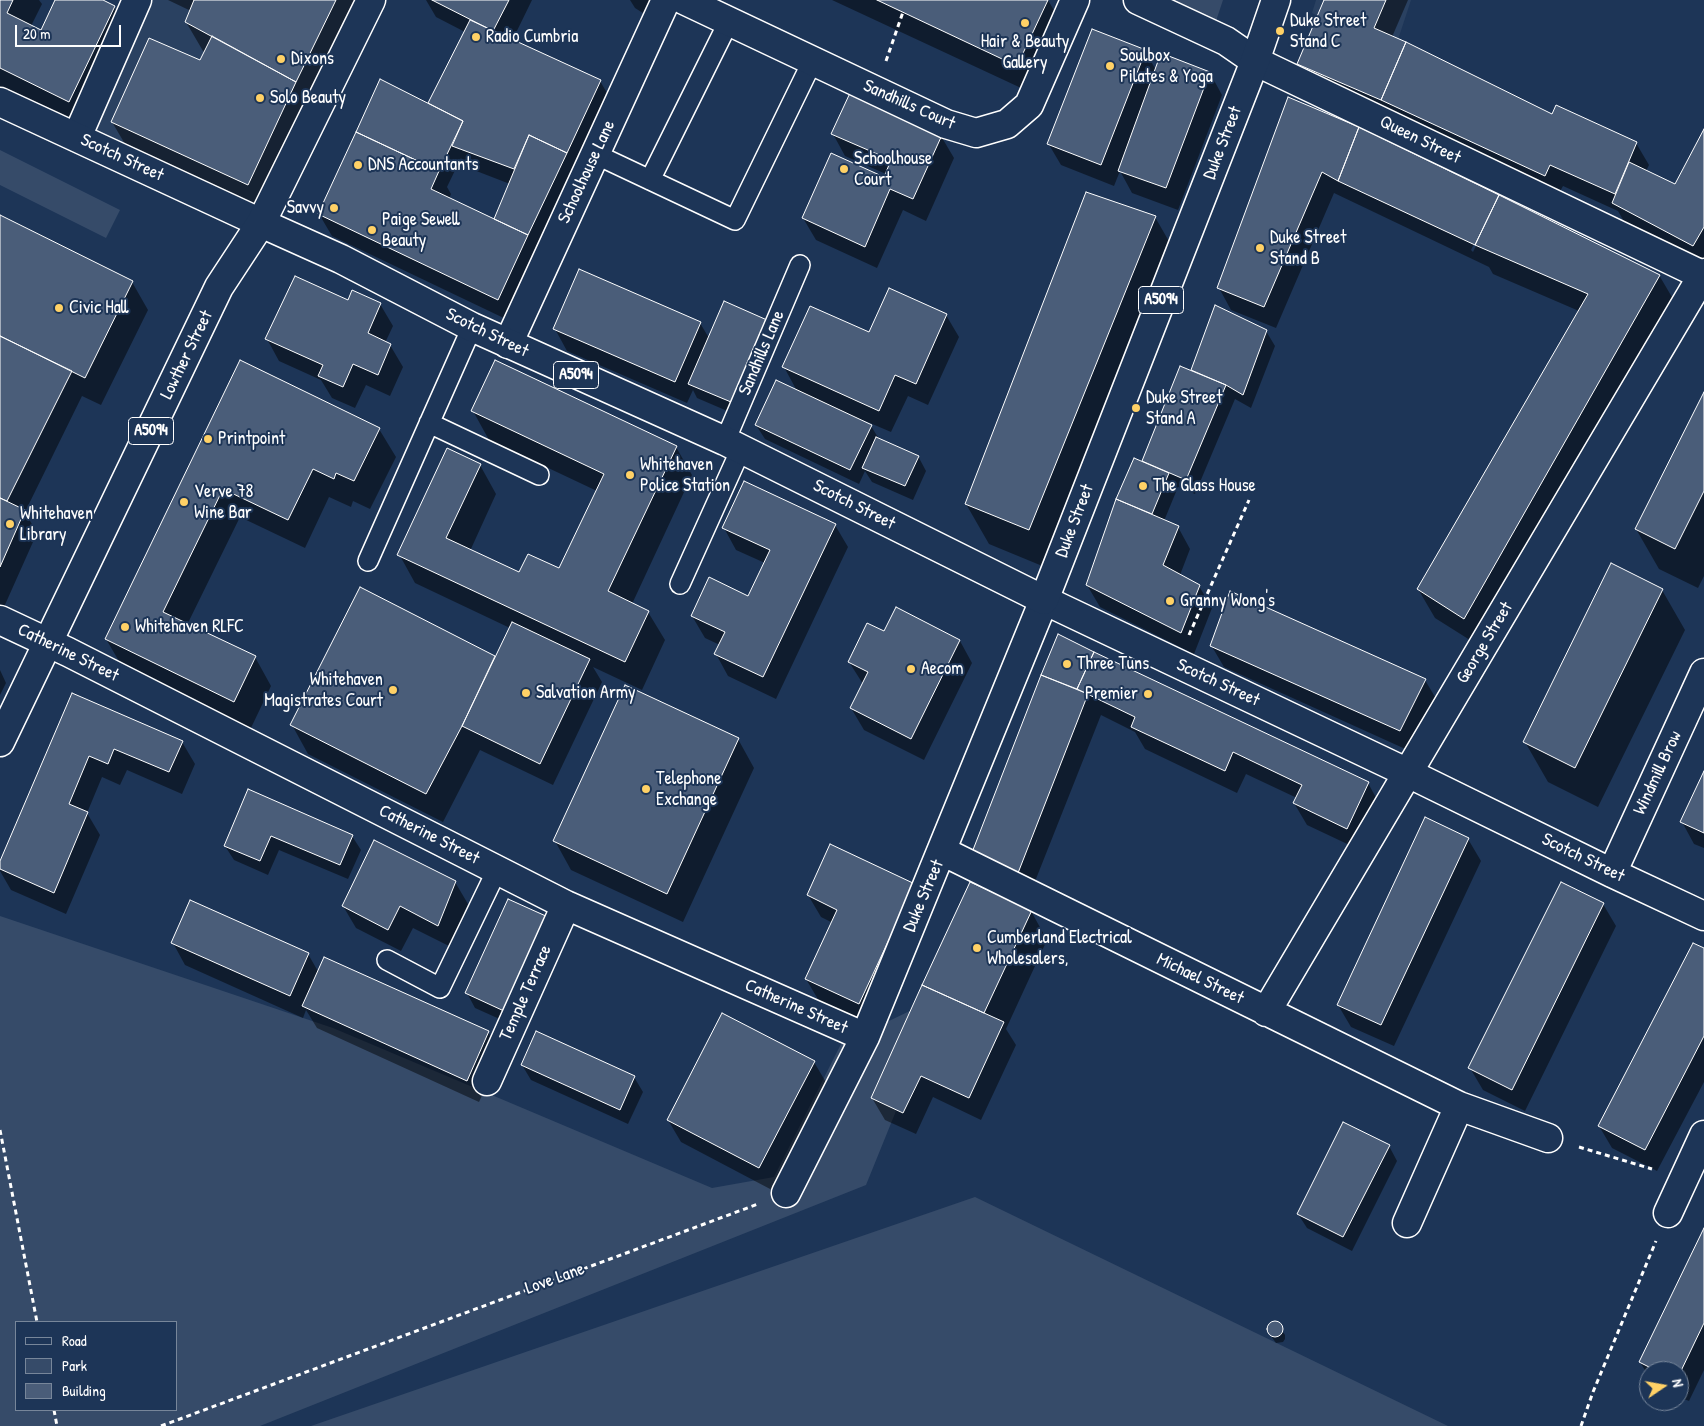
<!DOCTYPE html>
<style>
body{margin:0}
#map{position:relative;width:1704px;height:1426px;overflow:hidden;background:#1d3557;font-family:"Patrick Hand",sans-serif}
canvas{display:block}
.legend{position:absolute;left:15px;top:1321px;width:162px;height:90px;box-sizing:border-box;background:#1d3557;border:1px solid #77869a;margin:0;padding:6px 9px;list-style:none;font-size:15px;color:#fff}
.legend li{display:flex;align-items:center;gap:10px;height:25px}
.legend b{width:25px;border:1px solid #77869a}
.north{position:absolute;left:1639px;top:1361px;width:50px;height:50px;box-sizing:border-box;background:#1d3557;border:1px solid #77869a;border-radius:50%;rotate:78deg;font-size:14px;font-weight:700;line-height:20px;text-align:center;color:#fff}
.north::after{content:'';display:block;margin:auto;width:18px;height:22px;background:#ffd166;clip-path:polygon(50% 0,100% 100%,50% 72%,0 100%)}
.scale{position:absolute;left:15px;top:25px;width:106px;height:22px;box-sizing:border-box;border:2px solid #fff;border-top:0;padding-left:6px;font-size:15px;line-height:18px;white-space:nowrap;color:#fff;-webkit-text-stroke:4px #1d3557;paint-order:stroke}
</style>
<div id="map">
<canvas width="1704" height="1426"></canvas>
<ul class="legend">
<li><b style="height:6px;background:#1d3557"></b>Road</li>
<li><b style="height:14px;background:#364b69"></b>Park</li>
<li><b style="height:14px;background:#4a5d79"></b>Building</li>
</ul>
<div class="north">N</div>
<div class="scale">20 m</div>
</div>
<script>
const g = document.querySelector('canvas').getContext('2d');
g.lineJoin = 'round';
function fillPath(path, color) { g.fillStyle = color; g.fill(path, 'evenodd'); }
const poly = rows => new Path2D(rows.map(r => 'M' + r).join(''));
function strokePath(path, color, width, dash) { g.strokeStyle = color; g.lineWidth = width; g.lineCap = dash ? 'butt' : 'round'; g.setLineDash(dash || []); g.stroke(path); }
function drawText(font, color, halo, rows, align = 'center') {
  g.font = font + ' "Patrick Hand",sans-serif'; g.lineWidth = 4; g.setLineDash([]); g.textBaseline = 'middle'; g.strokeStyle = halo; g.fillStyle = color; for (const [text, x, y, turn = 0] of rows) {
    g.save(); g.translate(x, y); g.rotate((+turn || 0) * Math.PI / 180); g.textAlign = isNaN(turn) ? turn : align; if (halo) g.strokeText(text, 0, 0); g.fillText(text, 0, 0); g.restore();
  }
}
const built = poly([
 [137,0,371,0,261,223,77,137],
 [1316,0,1411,0,1393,55,1312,13]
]);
const green = poly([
 [1172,0,1223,0,1216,21],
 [0,150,120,210,106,238,0,185],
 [0,916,333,1028,712,1188,774,1177,841,1044,943,995,866,1185,260,1426,0,1426],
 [16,1322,176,1322,176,1410,16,1410],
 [975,1197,1448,1426,311,1426]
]);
const shadow = poly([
 [0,0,39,0,42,4,31,26,41,31,56,0,100,0,114,7,131,36,85,130,0,88],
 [168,0,367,0,260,206,125,144,112,122,201,62,205,52,203,51,186,22,191,11],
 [426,0,532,0,512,41,600,81,613,103,573,171,535,251,540,258,510,321,332,236,319,214,432,107,430,103,465,32,436,17],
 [461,158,466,167,510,184,497,222,449,199,451,194,447,187],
 [630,0,668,0,657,22,635,8],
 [832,0,1048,0,1064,28,1034,94],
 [1326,0,1408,0,1392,37,1553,116,1636,143,1649,165,1646,171,1675,186,1704,132,1704,271,1630,232,1618,211,1563,186,1557,197,1311,86,1299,64],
 [1145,51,1156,70,1161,55,1210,73,1222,95,1178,210,1132,193,1120,171,1114,186,1061,165,1048,143],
 [1289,98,1659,275,1676,304,1481,647,1435,618,1418,589,1579,311,1493,274,1489,267,1334,193,1276,328,1231,310,1219,288],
 [1492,207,1495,207,1473,252,1471,250],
 [833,134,941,136,954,158,926,221,903,210,877,268,816,240,803,218,884,179,886,174,845,156],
 [0,216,132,282,148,310,101,405,82,396,25,512,37,533,0,616],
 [1155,217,1178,257,1052,570,989,544,966,504],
 [348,301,380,304,393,326,385,343,390,345,403,367,390,396,366,385,355,408,332,398,321,380,279,361,267,339],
 [1216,307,1266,331,1275,346,1251,408,1235,399,1195,494,1178,487,1164,521,1178,527,1190,549,1180,575,1199,586,1212,608,1194,654,1100,607,1087,585,1118,500,1142,463,1181,368,1192,372],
 [946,315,959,337,928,405,908,396,891,432,863,420,862,422,871,426,879,439,918,456,926,471,913,500,872,482,865,471,859,484,765,439,756,425,797,391,784,367,870,334],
 [766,321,739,416,697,398,693,390,687,403,567,351,555,329,700,323,709,338],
 [240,361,379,429,396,457,370,509,353,501,351,507,329,497,305,548,240,517,187,625,255,657,271,686,250,730,123,668,106,639],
 [1704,394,1704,576,1698,588,1659,569,1636,529],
 [473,411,676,447,692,475,632,604,648,612,665,640,642,690,593,667,602,682,553,785,480,750,443,822,308,754,292,725,494,657,495,659,510,628,415,583,399,554,480,465,496,494,470,551,519,574,560,570,597,491,489,440],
 [835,525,848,547,776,699,728,676,716,654,720,645,705,638,692,616,749,598,765,563,736,550,724,528],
 [1662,590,1685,630,1598,807,1548,782,1525,742],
 [896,609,960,641,972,663,924,760,864,730,851,708,863,684,849,662,884,632],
 [1211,645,1425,680,1438,702,1412,752,1224,667],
 [0,670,6,683,0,695],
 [1042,675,1368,783,1380,805,1360,850,1307,825,1294,803,1297,798,1246,774,1237,793,1145,749,1135,732,1101,715,1030,894,972,855],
 [73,695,182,742,195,764,182,794,127,770,120,785,102,777,87,813,100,835,66,914,11,890,0,871,0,864],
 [738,739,754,768,683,922,571,870,555,841],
 [1704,774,1704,848,1694,844,1682,822],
 [249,791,352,836,361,850,348,879,279,850,268,875,234,860,225,846],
 [1468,839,1481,861,1394,1046,1351,1027,1338,1005],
 [455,882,468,904,451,947,413,928,401,951,356,928,343,906],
 [914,885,872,1026,819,1001,806,979,833,923,821,917,808,895],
 [1603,904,1616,926,1525,1111,1483,1090,1470,1068],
 [1031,911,1047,940,1006,1029,1016,1045,981,1120,933,1097,916,1134,885,1120,872,1098],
 [547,918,513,1025,475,1008,467,993],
 [173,943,308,954,319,973,488,1032,501,1054,479,1102,317,1028,306,1010,303,1018,185,965],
 [1704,950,1704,1082,1657,1171,1612,1148,1599,1126],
 [814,1062,827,1084,772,1190,681,1142,668,1120],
 [522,1065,634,1077,643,1092,628,1124,531,1080],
 [1389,1146,1397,1161,1352,1251,1307,1228,1298,1214],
 [1704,1231,1704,1370,1689,1401,1679,1397,1679,1371,1649,1371,1649,1377,1640,1362],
 [1273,1323,1277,1323,1285,1335,1285,1339,1283,1342,1276,1343,1268,1332,1268,1327]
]);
const building = poly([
 [0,0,13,0,7,13,41,30,55,0,103,0,115,6,69,102,0,68,0,0],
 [194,0,336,0,296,82,185,22,194,0],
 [432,0,509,0,493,31,432,0],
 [877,0,1048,0,1017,66,877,0],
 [1324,0,1386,0,1374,28,1406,42,1381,100,1297,64,1324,0],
 [470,20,601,80,567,153,529,135,514,169,452,146,463,121,428,103,470,20],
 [1092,29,1146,50,1101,165,1047,144,1092,29],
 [212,36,296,82,248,185,111,122,149,38,200,60,212,36],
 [1406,42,1552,114,1556,105,1637,142,1615,194,1550,165,1545,176,1381,100,1406,42],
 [1161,53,1210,72,1166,188,1118,171,1161,53],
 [380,79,463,121,439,171,356,132,380,79],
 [850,93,942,135,913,199,890,189,865,247,802,218,831,153,884,177,891,160,831,134,850,93],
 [1288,97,1359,127,1338,181,1322,172,1264,307,1217,288,1288,97],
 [1359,127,1499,195,1475,245,1338,181,1359,127],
 [1704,129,1704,227,1693,246,1612,203,1629,162,1675,184,1704,129],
 [356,132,439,171,431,189,528,235,498,300,318,214,356,132],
 [529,135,567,153,528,235,494,219,529,135],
 [1086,192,1156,216,1029,530,965,504,1086,192],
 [1499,195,1660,275,1464,619,1417,589,1588,294,1475,245,1499,195],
 [0,215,133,281,85,378,0,336,0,215],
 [579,269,701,322,675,382,553,329,579,269],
 [295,276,348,300,352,290,381,303,368,333,391,344,378,375,353,364,343,387,318,376,323,365,265,339,295,276],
 [889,288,947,314,916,384,895,375,879,411,782,367,810,306,869,332,889,288],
 [724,301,767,320,731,402,688,384,724,301],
 [1215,305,1267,330,1243,395,1226,385,1191,370,1215,305],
 [0,336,72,371,7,501,0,498,0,336],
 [240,360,380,428,354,481,336,473,334,479,313,469,288,520,223,489,163,612,256,656,234,702,105,639,240,360],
 [495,360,677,446,608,591,649,611,625,662,397,555,447,448,481,464,446,538,519,572,528,554,559,568,604,474,471,411,495,360],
 [1180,366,1226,385,1186,480,1142,461,1180,366],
 [776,380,872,425,850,470,755,425,776,380],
 [1704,392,1704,491,1675,549,1635,529,1704,392],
 [876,437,919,456,905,486,862,468,876,437],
 [1134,458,1169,473,1152,514,1116,499,1134,458],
 [744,481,836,524,763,677,714,654,725,632,691,616,709,577,748,596,770,550,722,528,744,481],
 [0,498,25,510,0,567,0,498],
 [1116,499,1179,526,1163,565,1200,585,1181,633,1086,585,1116,499],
 [1611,563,1663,589,1575,768,1523,742,1611,563],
 [360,587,495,656,462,726,426,794,290,725,360,587],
 [1230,591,1426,679,1400,731,1210,646,1230,591],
 [896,607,960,640,911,739,850,708,868,672,848,662,867,623,884,631,896,607],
 [512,622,590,659,540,764,462,726,512,622],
 [1058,634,1094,652,1077,689,1041,675,1058,634],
 [1094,652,1369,782,1347,829,1293,803,1302,785,1233,752,1225,771,1131,727,1135,717,1077,689,1094,652],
 [1041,675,1088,694,1018,873,971,855,1041,675],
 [625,685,739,738,667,894,553,841,625,685],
 [72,693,183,741,169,772,114,749,108,764,89,756,69,804,88,812,54,893,0,869,0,861,72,693],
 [1704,771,1704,833,1680,822,1704,771],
 [248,789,353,835,340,865,271,836,260,861,224,846,248,789],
 [1425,817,1469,838,1381,1025,1337,1005,1425,817],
 [374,840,456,881,438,926,400,906,388,930,342,906,374,840],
 [830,844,915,884,859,1004,805,979,837,910,807,895,830,844],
 [970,882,1032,910,984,1013,922,985,970,882],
 [1561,882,1604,903,1512,1090,1468,1068,1561,882],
 [508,899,548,917,504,1011,465,993,508,899],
 [190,900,309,953,290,996,171,943,190,900],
 [1693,943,1704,948,1704,1036,1645,1150,1598,1126,1693,943],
 [324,957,489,1031,467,1081,302,1006,324,957],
 [922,985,1004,1022,969,1098,921,1076,903,1113,871,1098,922,985],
 [722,1013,815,1061,759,1168,667,1120,722,1013],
 [536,1031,635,1076,620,1110,521,1065,536,1031],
 [1343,1122,1390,1145,1343,1237,1297,1214,1343,1122],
 [1704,1228,1704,1323,1679,1375,1679,1371,1657,1371,1639,1362,1704,1228],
 '1267 1329a8 8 0 1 1 16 0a8 8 0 1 1-16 0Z'
]);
const path = poly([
 [886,61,903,12],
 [1189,635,1249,500],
 [0,1130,37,1322],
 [1579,1147,1652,1169],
 [54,1410,57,1426],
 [161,1426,758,1204],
 [1581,1426,1593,1392,1656,1241]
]);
const service = poly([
 [595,154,735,220,813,60],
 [650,180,729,21],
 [429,423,539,475],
 [725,441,800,265],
 [368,561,472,327],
 [680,584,741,449],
 [387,960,440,988,497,870]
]);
const minor = poly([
 [684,0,946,124,976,133,1007,124,1029,105,1075,0],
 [1138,0,1226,41,1255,61,1704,276],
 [77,137,137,0],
 [508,344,666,0],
 [0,620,68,652,566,905,865,1037],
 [942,851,1459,1106,1548,1138],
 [1612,873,1704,673],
 [1266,1012,1704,273],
 [487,1081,566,905],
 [786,1193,865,1037,1044,600,1408,773,1612,873,1704,916],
 [1668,1213,1704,1135],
 [1407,1223,1459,1106]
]);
const secondary = poly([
 [0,102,261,223]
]);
const primary = poly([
 [261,223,341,259,472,327,725,441,1044,600,1255,61,1276,0],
 [0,742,219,287,261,223,371,0]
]);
const markers = [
 [1025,23,5,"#ffd166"],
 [1280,31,5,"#ffd166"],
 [476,37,5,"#ffd166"],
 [281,59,5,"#ffd166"],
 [1110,66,5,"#ffd166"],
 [260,98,5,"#ffd166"],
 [358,165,5,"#ffd166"],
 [844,169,5,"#ffd166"],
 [334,208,5,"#ffd166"],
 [372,230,5,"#ffd166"],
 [1260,248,5,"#ffd166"],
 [59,308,5,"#ffd166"],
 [1136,408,5,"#ffd166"],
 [208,439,5,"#ffd166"],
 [630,475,5,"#ffd166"],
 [1143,486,5,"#ffd166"],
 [184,502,5,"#ffd166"],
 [10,524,5,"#ffd166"],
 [1170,601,5,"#ffd166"],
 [125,627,5,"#ffd166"],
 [1067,664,5,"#ffd166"],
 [911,669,5,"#ffd166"],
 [393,690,5,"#ffd166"],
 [526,693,5,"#ffd166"],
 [1148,694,5,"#ffd166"],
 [646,789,5,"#ffd166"],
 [977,948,5,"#ffd166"]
];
const shields = [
 [1161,300,45],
 [576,375,45],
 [151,431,45]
];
const shieldNames = [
 ["A5094",1161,300],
 ["A5094",576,375],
 ["A5094",151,431]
];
const poiNames = [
 ["Duke Street",1290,21],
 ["Stand C",1290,42],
 ["Radio Cumbria",486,37],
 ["Hair & Beauty",1025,42,"center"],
 ["Gallery",1025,63,"center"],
 ["Soulbox",1120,56],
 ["Pilates & Yoga",1120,77],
 ["Dixons",291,59],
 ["Solo Beauty",270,98],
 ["Schoolhouse",854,159],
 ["Court",854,180],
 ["DNS Accountants",368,165],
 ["Savvy",324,208,"right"],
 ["Paige Sewell",382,220],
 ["Beauty",382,241],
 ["Duke Street",1270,238],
 ["Stand B",1270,259],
 ["Civic Hall",69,308],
 ["Duke Street",1146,398],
 ["Stand A",1146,419],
 ["Printpoint",218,439],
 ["Whitehaven",640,465],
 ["Police Station",640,486],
 ["The Glass House",1153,486],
 ["Verve 78",194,492],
 ["Wine Bar",194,513],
 ["Whitehaven",20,514],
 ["Library",20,535],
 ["Granny Wong's",1180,601],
 ["Whitehaven RLFC",135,627],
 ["Three Tuns",1077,664],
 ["Aecom",921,669],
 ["Whitehaven",383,680,"right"],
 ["Magistrates Court",383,701,"right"],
 ["Salvation Army",536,693],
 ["Premier",1138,694,"right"],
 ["Telephone",656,779],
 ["Exchange",656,800],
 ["Cumberland Electrical",987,938],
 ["Wholesalers,",987,959]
];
const streetNames = [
 ["Sandhills Court",909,105,24],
 ["Queen Street",1420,140,26],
 ["Duke Street",1223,143,-69],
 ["Scotch Street",122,158,25],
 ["Schoolhouse Lane",587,172,-65],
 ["Scotch Street",487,333,26],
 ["Sandhills Lane",762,353,-67],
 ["Lowther Street",187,355,-64],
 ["Scotch Street",854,505,27],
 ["Duke Street",1075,521,-69],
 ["George Street",1485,643,-59],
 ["Catherine Street",68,653,26],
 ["Scotch Street",1218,683,25],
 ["Windmill Brow",1658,773,-65],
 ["Catherine Street",429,835,27],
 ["Scotch Street",1583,858,26],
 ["Duke Street",924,896,-67],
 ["Michael Street",1200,979,26],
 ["Temple Terrace",526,993,-66],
 ["Catherine Street",796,1007,24],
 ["Love Lane",555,1279,-20]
];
fillPath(built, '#2a4161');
fillPath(green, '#364b69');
fillPath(shadow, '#0007');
fillPath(building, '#4a5d79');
strokePath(building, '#fff', 1);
strokePath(service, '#fff', 22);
strokePath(minor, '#fff', 31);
strokePath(secondary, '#fff', 31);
strokePath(primary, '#fff', 31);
strokePath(path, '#fff', 3, [5, 4]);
strokePath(service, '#1d3557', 19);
strokePath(minor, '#1d3557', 28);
strokePath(secondary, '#1d3557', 28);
strokePath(primary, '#1d3557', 28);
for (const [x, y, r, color] of markers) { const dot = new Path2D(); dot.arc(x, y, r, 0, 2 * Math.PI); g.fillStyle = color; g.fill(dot); strokePath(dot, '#1d3557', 2); }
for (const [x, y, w] of shields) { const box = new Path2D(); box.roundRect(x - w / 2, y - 13.5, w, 27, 4); g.fillStyle = '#1d3557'; g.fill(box); strokePath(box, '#fff', 1); }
drawText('bold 16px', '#fff', null, shieldNames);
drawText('18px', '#fff', '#1d3557', poiNames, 'left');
drawText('18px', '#fff', '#1d3557', streetNames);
</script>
